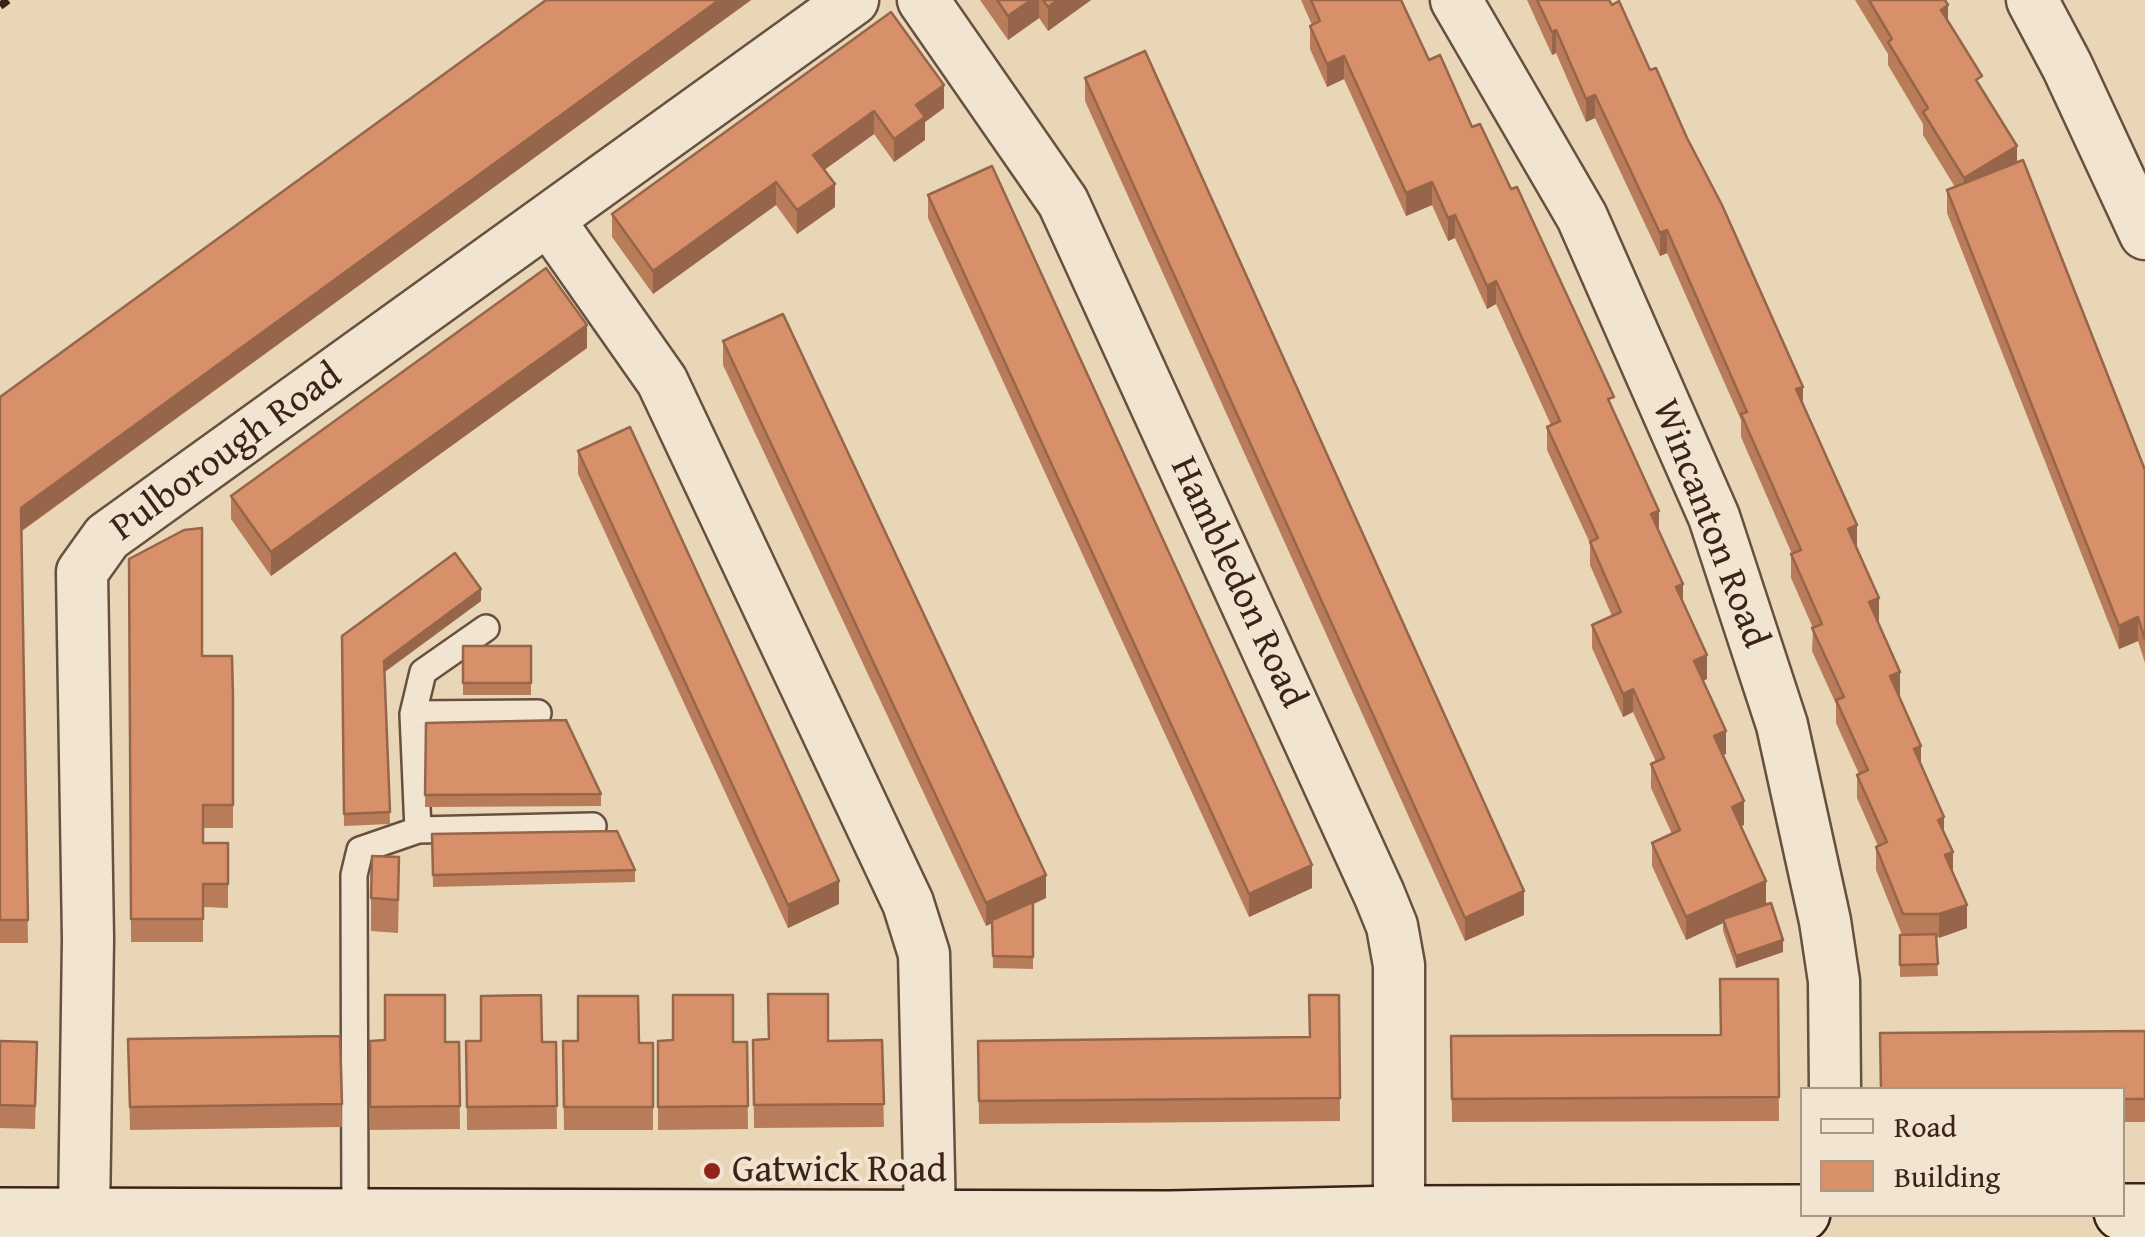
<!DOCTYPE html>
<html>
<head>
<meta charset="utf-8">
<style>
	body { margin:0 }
	#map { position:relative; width:2145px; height:1237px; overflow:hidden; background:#e9d6b6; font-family:"Gentium Book Plus",serif }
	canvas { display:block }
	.legend { position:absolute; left:1800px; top:1087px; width:325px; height:130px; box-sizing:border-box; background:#f1e4d0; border:2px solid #a99786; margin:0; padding:12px 18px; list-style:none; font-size:30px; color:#3c2318 }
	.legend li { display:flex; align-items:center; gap:20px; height:50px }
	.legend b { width:50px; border:2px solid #a99786 }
</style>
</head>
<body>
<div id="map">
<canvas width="2145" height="1237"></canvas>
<ul class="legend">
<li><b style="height:12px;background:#f1e4d0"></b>Road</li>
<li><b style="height:28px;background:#d79069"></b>Building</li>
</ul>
</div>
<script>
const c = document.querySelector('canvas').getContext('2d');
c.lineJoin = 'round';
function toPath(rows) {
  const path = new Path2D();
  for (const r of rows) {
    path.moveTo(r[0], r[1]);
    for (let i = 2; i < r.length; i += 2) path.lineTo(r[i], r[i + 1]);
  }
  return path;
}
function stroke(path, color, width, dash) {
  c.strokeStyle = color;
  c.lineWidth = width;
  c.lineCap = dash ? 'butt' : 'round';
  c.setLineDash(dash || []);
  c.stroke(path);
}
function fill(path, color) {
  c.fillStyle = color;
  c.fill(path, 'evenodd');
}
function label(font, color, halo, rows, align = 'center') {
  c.font = font + ' "Gentium Book Plus",serif';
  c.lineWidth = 8;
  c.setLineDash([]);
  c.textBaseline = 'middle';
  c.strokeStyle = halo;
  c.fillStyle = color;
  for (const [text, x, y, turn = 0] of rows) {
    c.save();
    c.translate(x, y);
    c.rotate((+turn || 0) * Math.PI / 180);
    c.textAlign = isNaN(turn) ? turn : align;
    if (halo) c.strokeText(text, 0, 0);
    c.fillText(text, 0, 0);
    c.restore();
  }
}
const lane = toPath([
	[413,714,538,713],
	[418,830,593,826],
	[355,1217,354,875,360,850,418,830,413,714,423,672,486,628]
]);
const street = toPath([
	[923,0,1063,202,1379,894,1392,926,1399,965,1399,1214],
	[1456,0,1582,217,1714,517,1782,725,1825,921,1834,981,1835,1090],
	[2032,0,2067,66,2145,234],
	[549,220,662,381,908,903,924,954,930,1217],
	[84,1215,88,939,82,572,107,537,853,0]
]);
const secondary = toPath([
	[2122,1212,2145,1212],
	[0,1216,1170,1219,1399,1214,1802,1213]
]);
const rail = toPath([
	[0,6,8,0]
]);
const wall = toPath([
	[546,0,751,0,22,531,28,943,0,943,0,397],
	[980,0,1091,0,1048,31,1039,18,1008,40],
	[1301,0,1401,0,1429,60,1472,127,1614,412,1659,530,1707,679,1703,681,1726,754,1723,755,1744,825,1741,826,1783,952,1736,968,1723,931,1723,923,1686,940,1652,866,1652,843,1672,834,1651,788,1651,764,1656,762,1633,712,1623,717,1592,648,1592,625,1612,616,1590,565,1590,543,1547,450,1547,427,1551,425,1496,304,1487,309,1455,238,1448,241,1432,205,1406,216,1344,79,1327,87,1310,49,1310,26,1312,25],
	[1527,0,1609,0,1803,404,1857,548,1900,695,1898,696,1944,834,1967,928,1936,938,1938,976,1900,977,1900,935,1902,935,1876,870,1876,847,1878,846,1857,798,1857,775,1859,774,1836,723,1836,704,1812,651,1813,628,1791,578,1791,554,1792,554,1741,437,1741,420,1667,253,1660,256,1595,118,1586,122,1556,53,1552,55],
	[1855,0,1945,0,1948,20,2017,163,2145,470,2145,663,2138,641,2119,649,1947,213,1947,190,1955,187,1923,135,1923,124,1888,65,1888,54],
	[891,12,944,108,925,122,925,140,894,162,874,134,824,170,835,207,797,234,776,205,653,294,612,237,612,214],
	[1085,78,1524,915,1465,941,1085,101],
	[928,195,1312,888,1249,917,928,218],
	[723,341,1046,898,1033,904,1033,969,993,968,992,923,986,926,723,365],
	[587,348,271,576,231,519,231,496],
	[578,451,839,904,788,928,578,474],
	[129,559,233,697,233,828,203,828,203,843,228,843,228,908,203,907,203,942,131,942],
	[481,601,385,672,390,824,344,826,342,636],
	[463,646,531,646,531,695,463,695],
	[426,723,601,794,601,806,425,807],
	[432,834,635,870,635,882,433,887],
	[399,890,398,933,371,931,371,898],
	[1778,979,1779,1121,1452,1122,1451,1036,1720,1035],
	[1339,995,1340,1121,979,1124,978,1041,1309,1037],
	[2145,1031,2145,1122,2122,1122,2122,1090],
	[340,1036,342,1127,130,1130,128,1039],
	[753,1040,882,1040,884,1127,754,1128],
	[0,1041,37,1042,35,1129,0,1128],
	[370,1041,459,1042,460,1129,370,1130],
	[466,1041,556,1042,557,1129,467,1130],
	[563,1041,653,1043,653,1130,564,1130],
	[658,1041,747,1042,748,1129,658,1130]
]);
const shadedWall = toPath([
	[719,0,751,0,21,531,21,508],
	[1031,0,1039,0,1039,18,1008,40,1008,16],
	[1058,0,1091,0,1048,31,1048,7],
	[1948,5,1948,28,1941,10],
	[1556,30,1556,53,1552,55,1552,32],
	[1344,56,1344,79,1327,87,1327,64],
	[944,85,944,108,925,122,925,140,894,162,894,139,916,105],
	[1595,95,1595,118,1586,122,1586,99],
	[874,111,874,134,813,178,813,155],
	[2017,146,2017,169,1964,201,1964,178],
	[776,182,776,205,653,294,653,271],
	[1432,182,1432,205,1406,216,1406,193],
	[835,184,835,207,797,234,797,210],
	[1455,215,1455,238,1448,241,1448,218],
	[1667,230,1667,253,1660,256,1660,233],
	[1496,281,1496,304,1487,309,1487,286],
	[587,325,587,348,271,576,271,552],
	[1803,387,1803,410,1796,389],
	[1659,511,1659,534,1651,514],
	[1857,525,1857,548,1848,529],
	[1683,584,1683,607,1676,587],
	[481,589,481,601,384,672,384,661],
	[1879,598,1879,621,1869,625,1869,602],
	[2138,617,2138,641,2119,649,2119,626],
	[1707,655,1707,679,1694,684,1694,661],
	[1900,672,1900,695,1890,699,1890,676],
	[1633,689,1633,712,1623,717,1623,694],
	[1726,731,1726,754,1714,759,1714,736],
	[1921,746,1921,769,1914,749],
	[1744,801,1744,825,1732,830,1732,807],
	[1944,817,1944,840,1938,820],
	[1953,852,1953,876,1945,855],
	[1312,865,1312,888,1249,917,1249,894],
	[1046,875,1046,898,986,926,986,903],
	[839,881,839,904,788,928,788,905],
	[1766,881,1766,904,1723,919,1723,923,1686,940,1686,917],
	[1524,891,1524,915,1465,941,1465,918],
	[1967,905,1967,928,1939,938,1939,914],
	[1783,940,1783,952,1736,968,1736,956]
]);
const building = toPath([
	[546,0,719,0,21,508,28,920,0,920,0,397,546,0],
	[997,0,1031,0,1008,16,997,0],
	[1043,0,1058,0,1048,7,1043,0],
	[1311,0,1401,0,1429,60,1440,55,1472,127,1480,124,1511,189,1517,187,1614,397,1608,399,1659,511,1651,514,1683,584,1676,587,1707,655,1694,661,1726,731,1714,736,1744,801,1732,807,1766,881,1686,917,1652,843,1680,830,1651,764,1664,758,1633,689,1623,694,1592,625,1621,612,1590,542,1598,538,1547,427,1560,421,1496,281,1487,286,1455,215,1448,218,1432,182,1406,193,1344,56,1327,64,1310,26,1320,21,1311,0],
	[1537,0,1609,0,1612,5,1619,1,1650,70,1656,68,1687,138,1722,205,1803,387,1796,389,1857,525,1848,529,1879,598,1869,602,1900,672,1890,676,1921,746,1914,749,1944,817,1938,820,1953,852,1945,855,1967,905,1939,914,1903,914,1876,847,1887,842,1857,775,1868,770,1836,700,1844,697,1812,628,1822,624,1791,554,1801,550,1741,414,1747,412,1667,230,1660,233,1595,95,1586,99,1556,30,1552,32,1537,0],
	[1869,0,1945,0,1948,5,1941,10,1982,76,1976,80,2017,146,1964,178,1923,112,1928,108,1888,42,1892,39,1869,0],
	[891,12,944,85,916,105,925,117,894,139,874,111,813,155,835,184,797,210,776,182,653,271,612,214,891,12],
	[1145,51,1524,891,1465,918,1085,78,1145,51],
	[2023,160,2145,470,2145,640,2138,617,2119,626,1947,190,2023,160],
	[992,166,1312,865,1249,894,928,195,992,166],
	[546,268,587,325,271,552,231,496,546,268],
	[783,314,1046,875,986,903,723,341,783,314],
	[630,427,839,881,788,905,578,451,630,427],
	[202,528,202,656,232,656,233,697,233,805,203,805,203,843,228,843,228,884,203,884,203,919,131,919,129,559,184,530,202,528],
	[455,553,481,589,384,661,390,812,344,814,342,636,455,553],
	[463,646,531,646,531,683,463,683,463,646],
	[566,720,601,794,425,795,426,723,566,720],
	[617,831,635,870,433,875,432,834,617,831],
	[372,856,399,857,398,900,371,898,372,856],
	[1033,902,1033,957,993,956,992,920,1033,902],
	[1771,903,1783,940,1736,956,1723,919,1771,903],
	[1936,934,1938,964,1900,965,1900,935,1936,934],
	[1720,979,1778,979,1779,1097,1452,1099,1451,1036,1721,1035,1720,979],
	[768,994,828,994,828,1041,882,1040,884,1104,754,1105,753,1040,769,1039,768,994],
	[385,995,445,995,445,1042,459,1042,460,1106,370,1107,370,1041,385,1040,385,995],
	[541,995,542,1042,556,1042,557,1106,467,1107,466,1041,481,1041,481,996,541,995],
	[673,995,733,995,733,1042,747,1042,748,1106,658,1107,658,1041,673,1040,673,995],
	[1309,995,1339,995,1340,1098,979,1101,978,1041,1310,1037,1309,995],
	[578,996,638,996,639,1043,653,1043,653,1107,564,1107,563,1041,578,1041,578,996],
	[2145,1031,2145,1099,2122,1099,2122,1090,1881,1090,1880,1033,2145,1031],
	[340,1036,342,1104,130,1107,128,1039,340,1036],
	[0,1041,37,1042,35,1106,0,1105,0,1041]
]);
const markers = [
	[712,1171,10,"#8f2418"]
];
const streetNames = [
	["Pulborough Road",227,453,-36],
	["Wincanton Road",1709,524,69],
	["Hambledon Road",1237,583,65]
];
const poiNames = [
	["Gatwick Road",732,1171]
];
stroke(lane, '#675040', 30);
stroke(street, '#675040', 55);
stroke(secondary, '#3c2318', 60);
stroke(lane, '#f1e4d0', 25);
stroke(street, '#f1e4d0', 50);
stroke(secondary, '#f1e4d0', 55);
stroke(rail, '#3c2318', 8, [18, 18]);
fill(wall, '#b97c5a');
fill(shadedWall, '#96654a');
fill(building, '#d79069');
stroke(building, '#96654a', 2.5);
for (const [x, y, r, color] of markers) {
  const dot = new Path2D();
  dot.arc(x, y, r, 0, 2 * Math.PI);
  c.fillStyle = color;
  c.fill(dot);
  stroke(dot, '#f1e4d0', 4);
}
label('38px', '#3c2318', '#f1e4d0', streetNames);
label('38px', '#3c2318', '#f1e4d0', poiNames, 'left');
</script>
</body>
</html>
